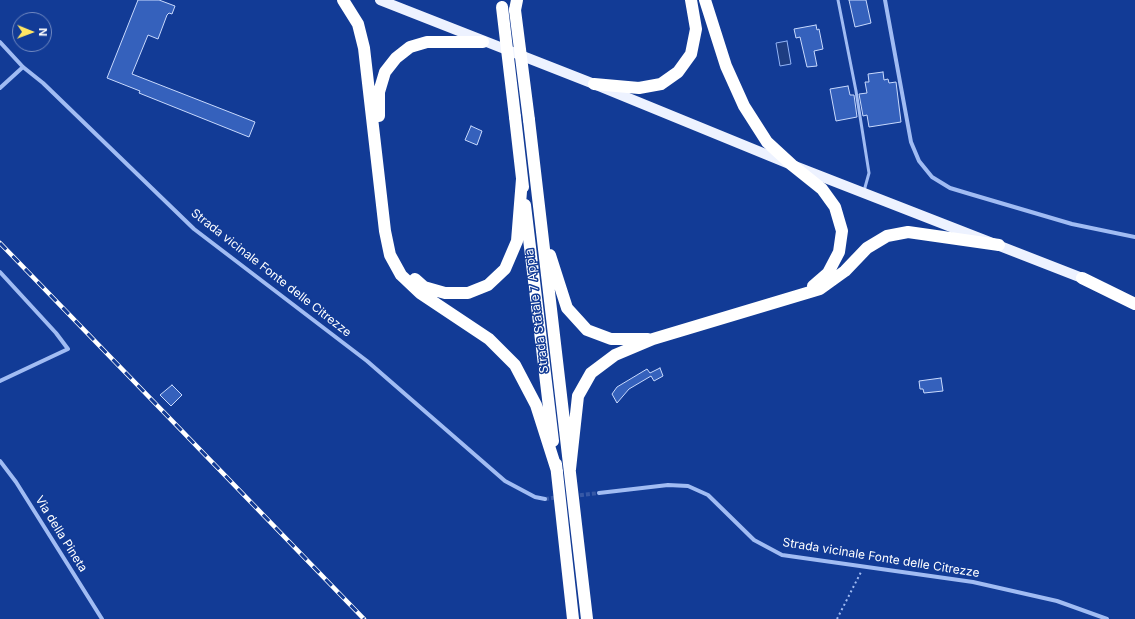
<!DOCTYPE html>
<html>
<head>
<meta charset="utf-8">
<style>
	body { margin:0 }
	#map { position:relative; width:1135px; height:619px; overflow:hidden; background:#123b96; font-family:Inter,sans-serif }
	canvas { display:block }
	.north { position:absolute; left:12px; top:12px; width:40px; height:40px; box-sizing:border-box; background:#123b96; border:1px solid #7189c0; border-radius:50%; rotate:91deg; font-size:11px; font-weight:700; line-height:16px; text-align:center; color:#fff }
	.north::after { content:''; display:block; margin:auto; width:14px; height:18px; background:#ffe663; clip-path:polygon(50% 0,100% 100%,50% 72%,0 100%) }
</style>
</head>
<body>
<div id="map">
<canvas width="1135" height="619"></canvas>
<div class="north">N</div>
</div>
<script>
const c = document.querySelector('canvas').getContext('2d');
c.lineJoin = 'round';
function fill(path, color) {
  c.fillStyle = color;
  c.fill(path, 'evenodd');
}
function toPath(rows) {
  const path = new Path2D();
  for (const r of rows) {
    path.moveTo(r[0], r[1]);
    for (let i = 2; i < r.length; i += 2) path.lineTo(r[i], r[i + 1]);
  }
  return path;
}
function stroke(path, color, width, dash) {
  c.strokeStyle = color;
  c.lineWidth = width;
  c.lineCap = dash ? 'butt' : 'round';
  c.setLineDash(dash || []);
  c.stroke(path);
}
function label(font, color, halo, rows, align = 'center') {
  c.font = font + ' Inter,sans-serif';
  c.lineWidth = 3;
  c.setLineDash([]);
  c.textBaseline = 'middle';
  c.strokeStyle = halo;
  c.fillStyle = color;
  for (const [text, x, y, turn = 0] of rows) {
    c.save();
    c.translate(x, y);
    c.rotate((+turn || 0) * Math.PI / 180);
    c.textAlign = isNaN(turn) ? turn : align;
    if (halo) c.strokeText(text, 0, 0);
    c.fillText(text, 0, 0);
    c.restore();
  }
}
const water = toPath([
	[787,41,791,64,780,66,776,43,787,41]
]);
const building = toPath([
	[138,0,159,0,175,6,172,14,169,13,167,15,158,39,148,35,132,74,255,122,249,137,139,93,140,91,107,78,138,0],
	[849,0,866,0,871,23,855,27,849,0],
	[816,25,817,30,819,29,823,49,814,51,817,66,807,67,800,37,796,38,794,29,816,25],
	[883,72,884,80,888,79,889,83,896,82,901,122,869,127,867,115,863,116,859,94,867,93,865,82,869,82,868,74,883,72],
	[848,86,850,95,854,95,857,117,836,121,830,89,848,86],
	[471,126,482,131,477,145,465,140,471,126],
	[660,368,663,376,654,381,651,376,629,389,617,403,612,394,617,387,647,369,650,373,660,368],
	[941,378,943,391,924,393,923,389,920,389,919,381,941,378],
	[172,385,182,395,171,406,160,395,172,385]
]);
const streetTunnel = toPath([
	[574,496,599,493],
	[545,499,559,497]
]);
const path = toPath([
	[837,619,861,572]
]);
const lane = toPath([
	[838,0,856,91,869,173,864,191]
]);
const street = toPath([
	[885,0,911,142,919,161,932,177,950,188,970,194,1072,224,1135,237],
	[0,42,23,67,43,83,194,229,367,361,505,481,535,497,545,499],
	[0,88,23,67],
	[0,272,56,333,68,349,0,381],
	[0,461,16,482,102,619],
	[599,493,668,485,688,486,708,495,754,540,782,555,973,582,1057,601,1107,619]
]);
const primary = toPath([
	[380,0,594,84,792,165,1082,278]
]);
const highway = toPath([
	[343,0,358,24,364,48,385,231,390,255,401,275,420,293,489,339,515,365,536,405,557,471],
	[705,0,726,66,744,106,767,142,792,165,822,189,835,207,842,231,839,252,828,273,813,286],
	[515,10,517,0],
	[594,84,639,88,661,84,678,72,691,54,696,29,691,0],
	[379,116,379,92,385,72,396,58,410,47,427,42,483,42],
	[515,117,523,187],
	[529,120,587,619],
	[525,205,553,441],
	[550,255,567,308,587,330,611,339,648,339],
	[1082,278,1135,304],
	[415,279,424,287,445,293,468,293,488,285,505,269,517,241,522,179],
	[556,464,573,619],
	[570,469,578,396,591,373,615,355,653,339,820,289,845,271,867,248,887,236,908,232,999,245]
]);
const rail = toPath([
	[0,243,364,619]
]);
const highwayBridge = toPath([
	[502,7,515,117],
	[515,10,529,120]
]);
const streetNames = [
	["Strada vicinale Fonte delle Citrezze",271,273,38],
	["Strada Statale 7 Appia",537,311,-97],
	["Via della Pineta",61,534,58],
	["Strada vicinale Fonte delle Citrezze",881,558,9]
];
fill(water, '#1e3d82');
stroke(water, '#93b4f6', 1);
fill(building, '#3561bc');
stroke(building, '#c9dafd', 1);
stroke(streetTunnel, '#3658a6', 4, [4, 2]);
stroke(path, '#a1bcf3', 2, [2, 3]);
stroke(lane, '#a1bcf3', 3);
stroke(street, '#a1bcf3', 4);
stroke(primary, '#edf2ff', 10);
stroke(highway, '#fff', 12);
stroke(rail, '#fff', 4.5);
stroke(rail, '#123b96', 3, [9]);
stroke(highwayBridge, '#fff', 12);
label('12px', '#fff', '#123b96', streetNames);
</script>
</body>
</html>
